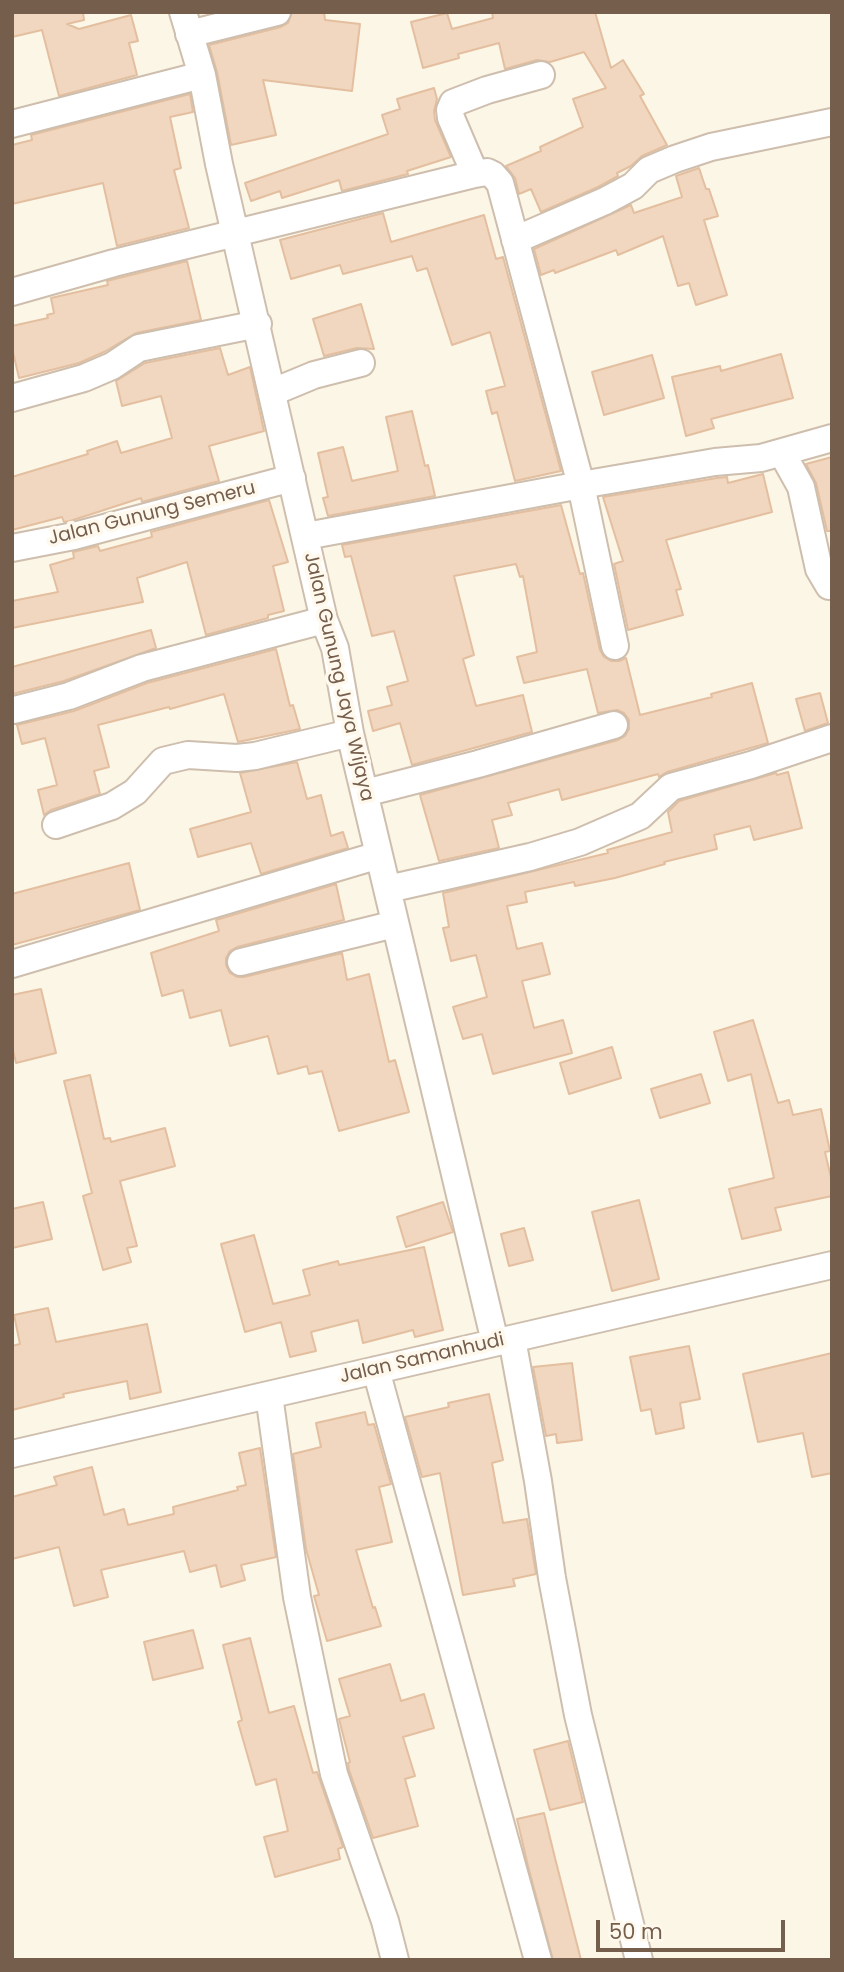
<!DOCTYPE html>
<html>
<head>
<meta charset="utf-8">
<style>
	body { margin:0 }
	#map { position:relative; width:844px; height:1972px; overflow:hidden; background:#fcf6e7; font-family:Poppins,sans-serif }
	canvas { display:block }
	.frame { position:absolute; inset:0; border:14px solid #755e4c; pointer-events:none }
	.scale { position:absolute; left:596px; top:1920px; width:189px; height:32px; box-sizing:border-box; border:4px solid #755e4c; border-top:0; padding-left:9px; font-size:21px; line-height:24px; white-space:nowrap; color:#755e4c; -webkit-text-stroke:5px #fff9ed; paint-order:stroke }
</style>
</head>
<body>
<div id="map">
<canvas width="844" height="1972"></canvas>
<div class="frame"></div>
<div class="scale">50 m</div>
</div>
<script>
const c = document.querySelector('canvas').getContext('2d');
c.lineJoin = 'round';
function fill(path, color) {
  c.fillStyle = color;
  c.fill(path, 'evenodd');
}
function toPath(rows) {
  const path = new Path2D();
  for (const r of rows) {
    path.moveTo(r[0], r[1]);
    for (let i = 2; i < r.length; i += 2) path.lineTo(r[i], r[i + 1]);
  }
  return path;
}
function stroke(path, color, width, dash) {
  c.strokeStyle = color;
  c.lineWidth = width;
  c.lineCap = dash ? 'butt' : 'round';
  c.setLineDash(dash || []);
  c.stroke(path);
}
function label(font, color, halo, rows, align = 'center') {
  c.font = font + ' Poppins,sans-serif';
  c.lineWidth = 7;
  c.setLineDash([]);
  c.textBaseline = 'middle';
  c.strokeStyle = halo;
  c.fillStyle = color;
  for (const [text, x, y, turn = 0] of rows) {
    c.save();
    c.translate(x, y);
    c.rotate((+turn || 0) * Math.PI / 180);
    c.textAlign = isNaN(turn) ? turn : align;
    if (halo) c.strokeText(text, 0, 0);
    c.fillText(text, 0, 0);
    c.restore();
  }
}
const building = toPath([
	[12,12,83,12,84,20,67,24,79,29,131,15,138,41,129,43,137,75,59,96,42,30,12,37,12,12],
	[292,12,324,12,325,20,360,24,352,91,263,80,276,135,231,145,217,72,209,45,281,27,288,23,292,12],
	[492,12,595,12,611,68,623,60,644,94,640,96,667,145,642,156,631,166,617,173,618,176,598,187,541,212,531,189,519,194,515,178,506,166,541,151,540,147,583,127,573,99,606,88,584,52,550,62,537,60,505,69,499,43,458,54,459,58,423,68,411,22,447,13,452,29,493,18,492,12],
	[434,88,437,99,434,111,435,120,451,157,407,171,408,174,342,191,339,180,282,198,280,191,251,201,245,183,388,134,382,115,400,109,397,99,434,88],
	[190,94,193,112,170,117,181,168,174,170,189,228,117,246,103,183,12,204,12,145,32,140,31,135,190,94],
	[699,168,706,189,709,189,718,216,704,220,727,295,696,305,689,283,678,286,663,236,618,255,616,250,555,273,554,270,541,275,534,249,631,205,634,213,682,197,676,176,699,168],
	[383,213,391,242,484,215,496,259,503,257,561,471,515,481,497,412,492,414,486,391,505,386,490,332,452,345,427,268,417,271,412,256,343,274,340,265,291,279,280,240,383,213],
	[187,261,201,320,136,333,104,352,79,363,19,378,12,348,12,326,48,318,47,315,54,313,51,298,108,285,107,281,187,261],
	[361,304,374,349,357,348,324,356,313,319,361,304],
	[220,348,228,375,250,367,264,431,209,446,219,481,142,502,141,498,70,521,64,522,62,517,12,530,12,477,88,454,87,451,117,441,121,453,172,438,161,396,122,406,116,381,145,363,220,348],
	[781,354,793,398,711,419,714,428,686,436,672,377,720,366,721,371,781,354],
	[652,355,664,398,604,415,592,372,652,355],
	[412,411,425,466,428,465,435,496,328,516,323,498,328,497,318,453,343,447,352,481,398,471,386,417,412,411],
	[832,457,832,531,827,531,816,483,806,464,832,457],
	[763,474,772,512,666,540,681,589,676,590,683,615,628,630,614,564,623,561,603,497,717,478,727,477,728,483,763,474],
	[269,500,288,562,273,566,284,611,268,615,268,618,206,635,187,562,137,578,143,602,12,628,12,601,58,592,50,565,74,558,73,552,98,546,100,551,152,537,151,532,269,500],
	[561,505,580,574,583,573,600,650,604,657,611,661,619,661,626,658,640,715,712,697,711,694,752,683,768,743,667,772,659,777,658,774,562,800,559,789,508,803,512,815,492,820,499,848,439,861,420,795,618,740,625,736,629,729,629,720,624,713,617,710,598,713,587,669,524,683,517,657,537,652,523,576,520,577,516,564,454,576,474,655,463,659,476,706,523,695,532,732,412,765,400,723,373,731,368,711,392,705,387,687,408,681,394,631,372,636,351,556,345,557,342,545,561,505],
	[151,630,156,648,64,681,12,694,12,667,151,630],
	[276,649,290,706,293,705,300,729,238,742,224,694,170,709,169,707,98,725,109,767,94,771,100,794,51,810,44,815,38,790,57,785,45,738,22,744,17,725,74,711,147,683,276,649],
	[820,693,828,723,805,731,796,699,820,693],
	[297,762,307,799,321,795,331,836,343,832,348,848,261,874,251,843,198,857,190,829,251,812,240,773,297,762],
	[788,772,802,828,754,840,750,826,714,835,717,849,664,862,665,864,615,878,575,886,574,882,525,892,527,902,507,906,517,949,542,943,550,974,522,981,534,1028,563,1020,572,1053,493,1074,482,1034,463,1039,453,1007,487,997,476,955,451,961,443,928,449,927,443,893,608,853,607,850,672,832,668,812,679,801,776,773,777,775,788,772],
	[129,863,140,910,12,945,12,894,129,863],
	[336,884,344,920,237,947,230,951,226,958,226,965,230,973,237,977,244,977,342,953,347,980,369,974,389,1062,395,1060,409,1112,339,1131,322,1071,309,1074,307,1066,278,1074,268,1036,230,1046,221,1010,190,1018,183,990,162,996,151,953,219,931,216,920,336,884],
	[41,989,56,1053,16,1063,12,1046,12,995,41,989],
	[753,1020,778,1103,789,1100,793,1115,821,1109,830,1151,825,1152,832,1182,832,1196,775,1208,781,1230,742,1239,729,1189,774,1178,751,1074,728,1081,714,1032,753,1020],
	[612,1047,621,1078,569,1094,560,1063,612,1047],
	[701,1074,710,1103,660,1118,651,1089,701,1074],
	[90,1075,104,1139,110,1138,111,1142,165,1128,175,1166,120,1181,137,1246,127,1248,131,1262,103,1270,83,1196,92,1193,64,1081,90,1075],
	[639,1200,659,1279,612,1291,592,1212,639,1200],
	[43,1202,52,1239,12,1248,12,1209,43,1202],
	[443,1202,453,1232,406,1247,397,1217,443,1202],
	[524,1228,533,1260,509,1266,501,1234,524,1228],
	[254,1235,273,1304,310,1295,303,1270,338,1261,339,1265,424,1247,443,1330,415,1337,413,1330,363,1343,358,1320,311,1332,316,1351,290,1357,281,1322,245,1332,221,1244,254,1235],
	[48,1308,56,1342,147,1324,161,1392,130,1399,127,1381,63,1394,64,1397,12,1410,12,1346,20,1344,14,1315,48,1308],
	[689,1346,700,1399,680,1403,684,1428,656,1434,651,1409,641,1411,630,1357,689,1346],
	[832,1353,832,1473,812,1477,803,1433,758,1442,743,1374,832,1353],
	[572,1363,582,1440,557,1443,556,1434,546,1436,533,1367,572,1363],
	[489,1394,503,1460,492,1463,503,1523,527,1519,536,1574,513,1579,515,1586,463,1595,440,1473,422,1477,405,1417,449,1407,448,1403,489,1394],
	[365,1412,368,1425,374,1424,391,1484,379,1487,392,1542,356,1550,373,1608,375,1607,381,1626,327,1641,314,1596,319,1595,306,1549,293,1454,321,1447,316,1423,365,1412],
	[260,1448,276,1557,241,1565,245,1580,221,1587,216,1565,190,1572,184,1551,101,1570,108,1597,74,1606,59,1547,12,1559,12,1497,57,1485,54,1477,92,1467,104,1515,124,1509,128,1525,174,1514,173,1507,238,1490,237,1487,246,1485,239,1453,260,1448],
	[193,1630,203,1668,153,1680,144,1642,193,1630],
	[250,1638,269,1713,294,1706,313,1773,317,1772,343,1847,338,1849,340,1859,275,1877,264,1837,288,1831,276,1779,256,1785,238,1722,242,1720,223,1645,250,1638],
	[390,1664,401,1701,424,1694,434,1728,403,1737,415,1776,405,1779,418,1826,373,1838,349,1770,348,1763,350,1762,339,1719,350,1716,339,1679,390,1664],
	[568,1741,583,1802,550,1810,534,1750,568,1741],
	[544,1813,555,1858,581,1960,553,1960,528,1866,517,1819,544,1813]
]);
const minor = toPath([
	[183,12,202,75,219,164,324,620,335,648,350,733,495,1342],
	[189,34,277,12],
	[12,124,202,75],
	[475,174,451,118,450,110,453,103,487,90,541,75],
	[515,240,605,201,633,186,649,170,675,159,711,147,832,122],
	[12,292,114,263,475,174,487,172,493,175,500,183,503,194,581,485,306,536],
	[273,392,314,375,361,363],
	[12,398,84,378,112,366,139,348,258,324],
	[782,453,801,487,819,569,829,586,832,586],
	[12,548,74,536,292,478],
	[615,646,581,485,715,462,761,458,832,438],
	[14,710,69,696,142,668,324,620],
	[365,793,478,764,614,725],
	[56,825,112,806,135,792,163,761,188,755,237,758,255,756,350,733],
	[388,889,530,857,580,842,640,816,671,787,751,765,832,738],
	[241,962,395,924],
	[12,964,379,855],
	[512,1339,538,1481,552,1578,578,1715,639,1960],
	[376,1370,538,1960],
	[269,1395,297,1597,334,1774,385,1921,395,1960],
	[12,1454,832,1265]
]);
const streetNames = [
	["Jalan Gunung Semeru",152,514,-14],
	["Jalan Gunung Jaya Wijaya",338,677,77],
	["Jalan Samanhudi",422,1359,-13]
];
fill(building, '#f1d7bf');
stroke(building, '#e3bfa0', 2);
stroke(minor, '#cebead', 30);
stroke(minor, '#fff', 26);
label('19px', '#755e4c', '#fff9ed', streetNames);
</script>
</body>
</html>
